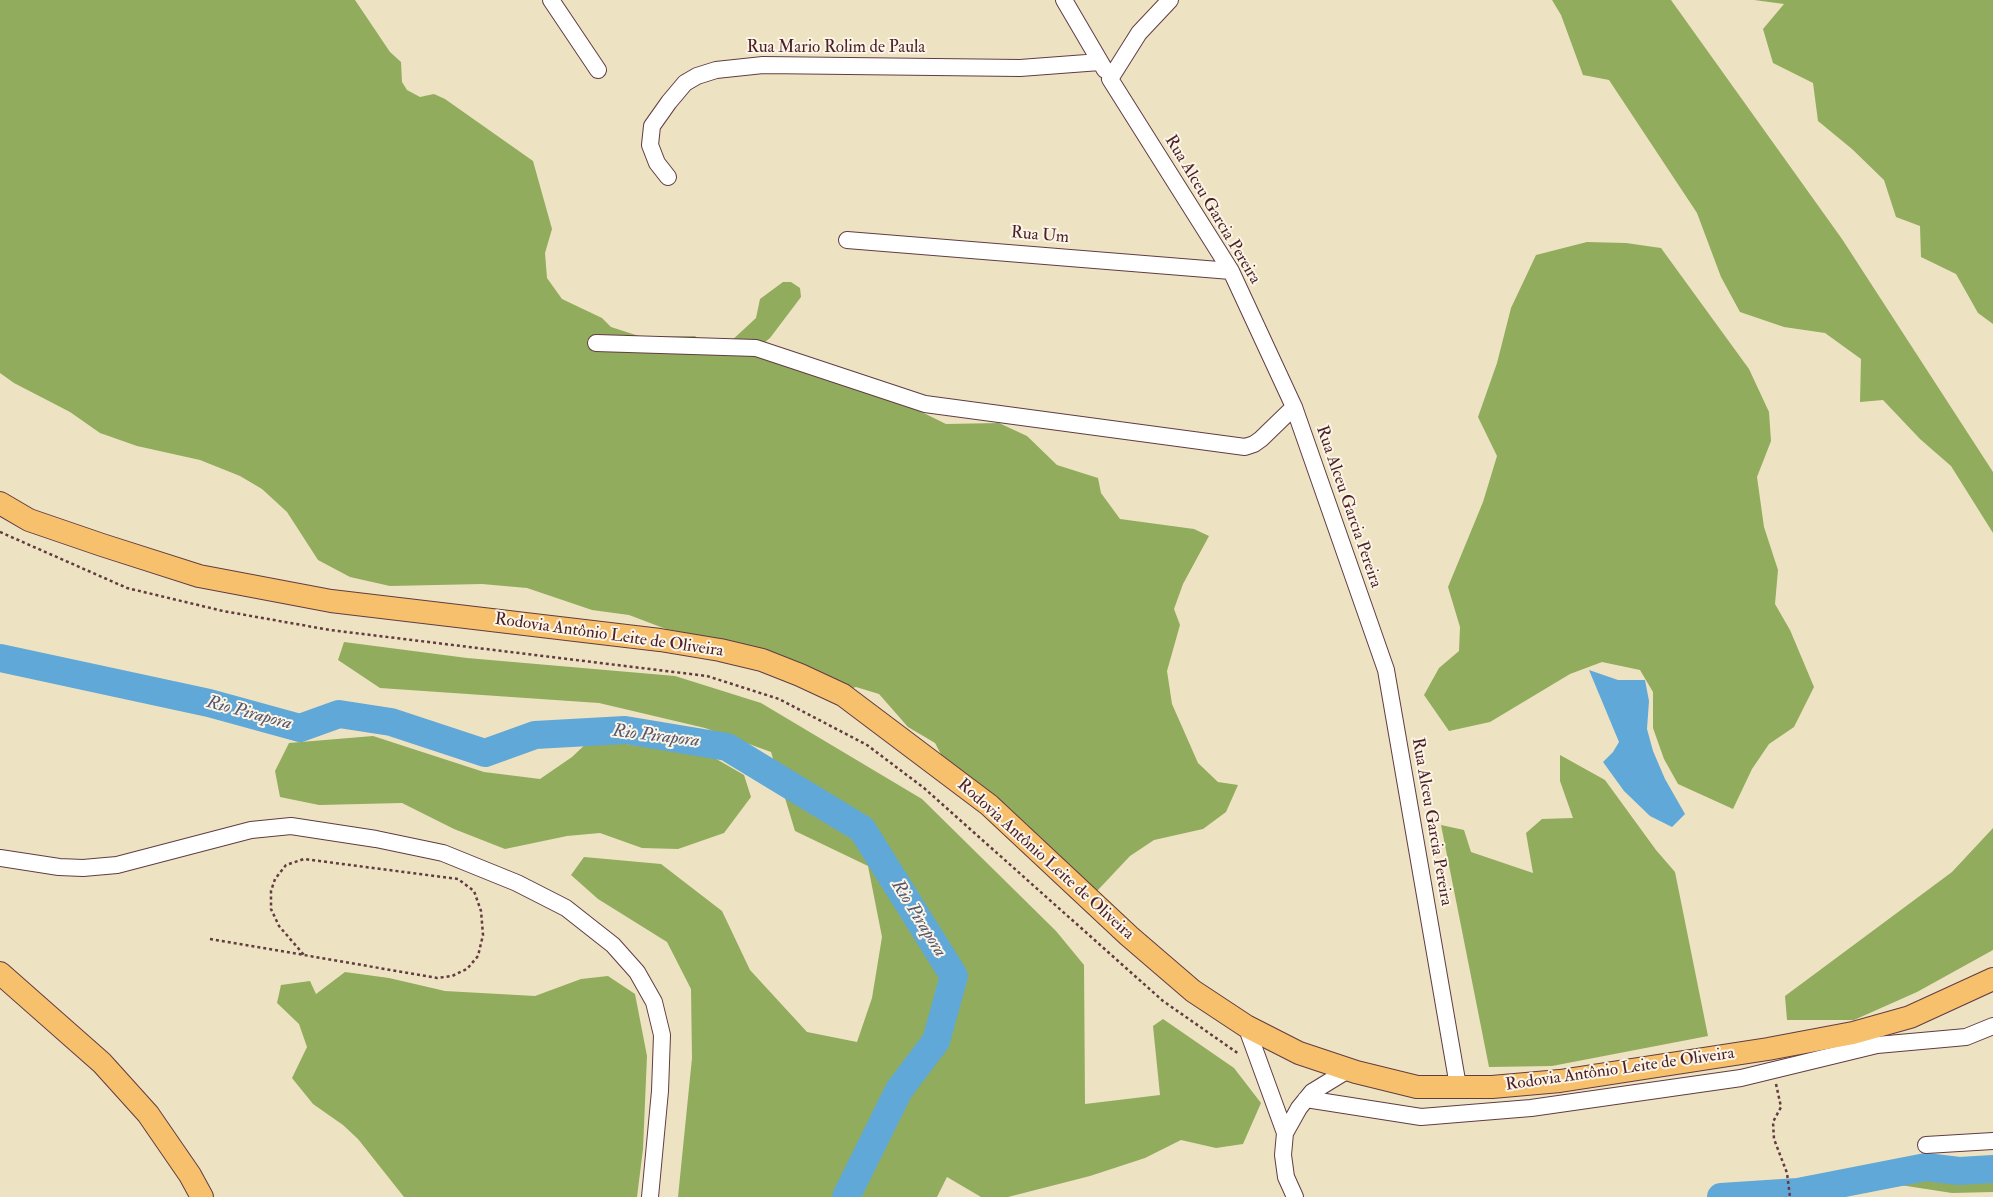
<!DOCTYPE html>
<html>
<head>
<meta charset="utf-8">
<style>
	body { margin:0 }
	canvas { display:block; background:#ede2c1 }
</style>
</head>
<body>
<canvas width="1993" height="1197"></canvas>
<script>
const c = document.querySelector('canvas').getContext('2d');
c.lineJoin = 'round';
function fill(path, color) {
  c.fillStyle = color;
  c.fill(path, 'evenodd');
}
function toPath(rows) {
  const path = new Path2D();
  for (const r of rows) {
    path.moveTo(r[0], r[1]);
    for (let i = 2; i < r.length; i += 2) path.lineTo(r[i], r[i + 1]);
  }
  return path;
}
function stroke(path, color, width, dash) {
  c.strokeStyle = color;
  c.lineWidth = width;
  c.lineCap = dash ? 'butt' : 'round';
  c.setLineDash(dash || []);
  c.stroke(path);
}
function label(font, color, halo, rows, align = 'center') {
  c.font = font + ' "IM FELL Double Pica",serif';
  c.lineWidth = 4;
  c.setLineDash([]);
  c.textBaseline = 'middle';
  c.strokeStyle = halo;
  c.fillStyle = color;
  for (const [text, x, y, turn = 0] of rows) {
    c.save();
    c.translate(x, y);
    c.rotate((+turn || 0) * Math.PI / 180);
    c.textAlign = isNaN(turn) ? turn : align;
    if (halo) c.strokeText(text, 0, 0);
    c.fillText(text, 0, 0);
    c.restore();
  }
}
const forest = toPath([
	[0,0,355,0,390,52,401,62,402,82,407,90,420,97,434,94,445,99,533,161,552,229,545,253,547,278,562,299,602,318,611,327,642,337,695,336,715,351,729,343,756,318,760,299,783,282,791,282,800,288,801,297,770,338,755,350,757,357,804,367,885,394,946,424,999,423,1027,436,1057,465,1098,478,1101,493,1120,519,1194,529,1209,536,1183,584,1174,609,1180,625,1167,671,1172,704,1198,763,1218,782,1238,785,1226,812,1203,829,1154,840,1130,856,1097,891,1070,875,951,773,935,743,908,727,879,694,856,687,825,696,732,644,666,629,629,615,592,610,527,588,482,584,390,586,350,577,318,560,287,512,262,489,240,476,200,460,137,446,100,433,70,412,14,383,0,373],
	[1552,0,1671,0,1842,239,1993,472,1993,533,1951,466,1920,439,1883,400,1860,402,1861,359,1825,333,1784,327,1740,312,1721,277,1697,213,1609,80,1583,75,1561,15],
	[1754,0,1993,0,1993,324,1978,313,1956,274,1921,257,1920,226,1896,217,1884,180,1852,149,1818,121,1813,83,1773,63,1763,29,1784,4],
	[1587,242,1626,243,1661,248,1749,369,1769,412,1771,441,1757,477,1764,527,1778,570,1775,604,1790,630,1814,687,1794,727,1769,744,1752,769,1733,809,1678,784,1664,759,1653,728,1653,692,1640,670,1602,662,1570,674,1490,722,1449,731,1424,695,1439,668,1459,651,1460,627,1448,587,1483,502,1497,456,1478,417,1497,363,1511,308,1536,255],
	[344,642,467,658,675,676,761,703,922,799,1056,931,1084,965,1085,1104,1160,1095,1153,1026,1163,1019,1234,1068,1261,1103,1243,1144,1216,1148,1181,1140,1145,1158,1090,1176,1008,1197,981,1197,947,1177,937,1197,678,1197,692,1058,691,989,667,942,598,899,571,875,584,857,661,864,722,911,750,970,807,1032,857,1042,872,998,882,937,868,866,795,831,771,752,705,728,599,703,380,688,338,660],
	[373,736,484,772,540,779,572,757,592,738,632,745,706,753,744,775,751,797,724,833,678,849,642,848,600,833,567,836,505,849,454,829,402,803,319,805,280,797,275,771,289,743],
	[1560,755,1605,780,1656,850,1675,872,1708,1036,1552,1066,1489,1067,1441,825,1464,830,1471,852,1533,873,1526,833,1542,819,1573,818,1560,781],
	[1993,828,1993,950,1917,992,1854,1020,1787,1020,1785,996,1952,872],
	[345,972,389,978,445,991,535,996,581,979,608,976,635,994,647,1056,643,1149,637,1197,404,1197,358,1139,343,1125,313,1104,292,1078,307,1047,299,1024,277,1003,281,985,310,981,316,994],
	[1993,1160,1993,1192,1952,1193,1887,1183,1951,1163]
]);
const water = toPath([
	[1589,670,1618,680,1645,680,1649,701,1647,729,1653,751,1665,779,1685,814,1672,827,1650,816,1624,791,1603,762,1613,752,1619,742]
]);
const river = toPath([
	[0,658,209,703,300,728,339,714,391,722,485,753,535,735,625,730,727,747,862,829,954,976,936,1041,899,1090,846,1197],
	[1721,1197,1798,1192,1926,1167,1959,1171,1993,1169]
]);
const path = toPath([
	[0,532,127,588,223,611,330,630,707,676,779,699,867,745,924,788,1163,1001,1239,1054],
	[210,939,304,955,437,978,452,976,467,969,478,956,483,935,481,911,474,891,458,879,304,859,286,865,275,879,271,891,271,909,279,926,304,955],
	[1776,1084,1781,1107,1773,1122,1774,1139,1787,1173,1790,1197]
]);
const street = toPath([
	[551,0,598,70],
	[1064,0,1105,70],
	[1170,0,1139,33,1110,79,1231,271,1294,407,1386,670,1458,1086],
	[668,177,657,163,650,145,652,126,669,102,685,83,697,76,716,70,763,65,1020,68,1100,62],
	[847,240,1231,271],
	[596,343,756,348,925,404,1245,447,1254,444,1261,439,1294,407],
	[0,858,59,867,83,868,117,865,251,830,291,826,376,839,443,853,517,883,566,908,613,945,637,972,654,1002,662,1035,660,1091,650,1197],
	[1246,1026,1285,1133,1283,1155,1286,1177,1295,1197],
	[1306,1099,1421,1117,1531,1108,1741,1078,1877,1045,1966,1037,1993,1026],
	[1285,1133,1299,1108,1312,1092,1348,1070],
	[1926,1145,1993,1141]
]);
const primary = toPath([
	[0,503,29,520,102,545,199,576,331,601,660,640,720,650,762,660,800,675,843,695,989,805,1129,936,1193,991,1246,1026,1299,1053,1356,1072,1417,1087,1492,1087,1560,1081,1768,1049,1853,1033,1910,1017,1993,979]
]);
const highway = toPath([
	[0,973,102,1063,148,1114,190,1175,202,1197]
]);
const streetNames = [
	["Rua Mario Rolim de Paula",836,48],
	["Rua Alceu Garcia Pereira",1212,210,59],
	["Rua Um",1040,236,5],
	["Rua Alceu Garcia Pereira",1348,507,71],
	["Rodovia Antônio Leite de Oliveira",609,636,8],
	["Rua Alceu Garcia Pereira",1431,822,80],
	["Rodovia Antônio Leite de Oliveira",1045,860,42],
	["Rodovia Antônio Leite de Oliveira",1620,1070,-8]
];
const waterNames = [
	["Rio Pirapora",249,714,15],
	["Rio Pirapora",656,737,7],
	["Rio Pirapora",918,919,58]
];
fill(forest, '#92ac5e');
fill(water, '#60a8d7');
stroke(river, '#60a8d7', 28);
stroke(street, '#623c42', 18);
stroke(primary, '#623c42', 24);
stroke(highway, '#623c42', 24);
stroke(path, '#623c42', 2.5, [3, 3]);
stroke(street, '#fff', 16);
stroke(primary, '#f7c06c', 22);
stroke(highway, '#f7c06c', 22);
label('17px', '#4a1f2b', '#fcf5e5', streetNames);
label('italic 18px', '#535670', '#fcf5e5', waterNames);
</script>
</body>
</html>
